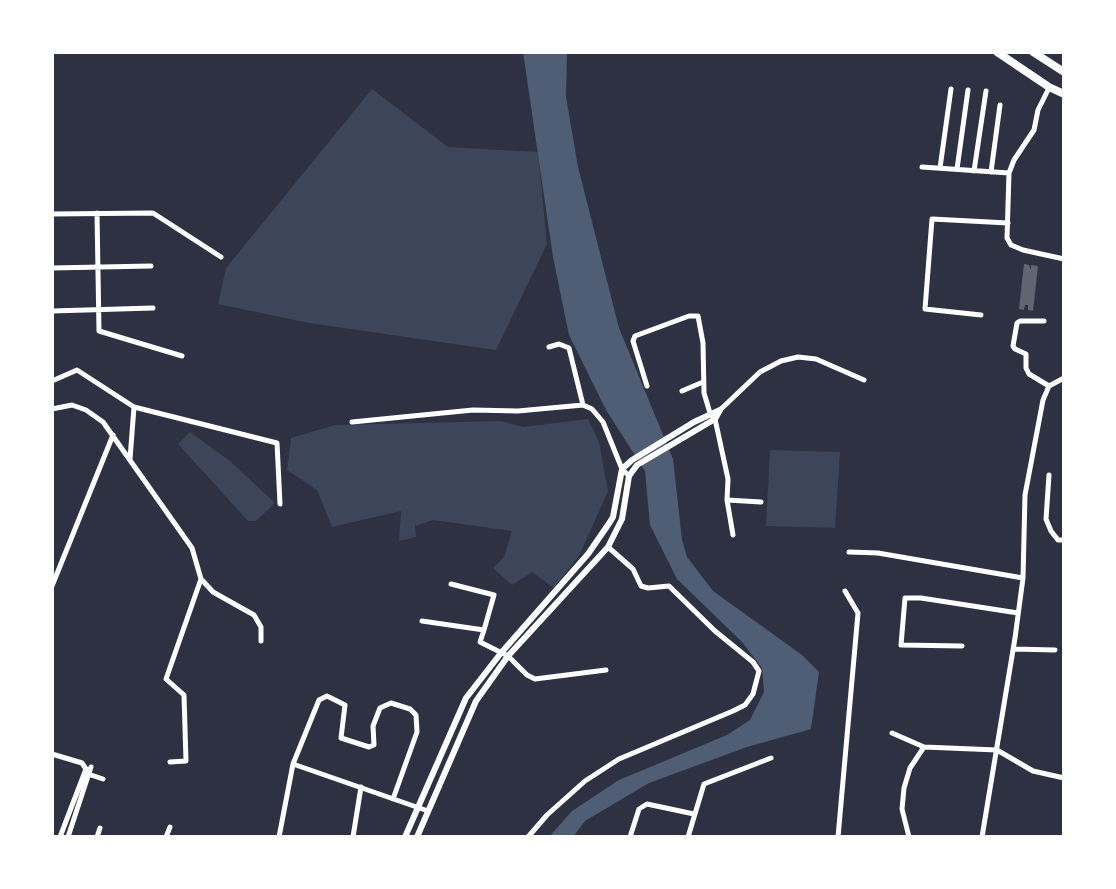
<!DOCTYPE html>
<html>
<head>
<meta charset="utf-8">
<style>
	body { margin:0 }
	#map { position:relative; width:1116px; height:889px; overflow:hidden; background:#2d3142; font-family:"Noto Serif",serif }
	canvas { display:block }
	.frame { position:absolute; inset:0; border:54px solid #fff; pointer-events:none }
</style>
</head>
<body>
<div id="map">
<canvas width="1116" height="889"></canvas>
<div class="frame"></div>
</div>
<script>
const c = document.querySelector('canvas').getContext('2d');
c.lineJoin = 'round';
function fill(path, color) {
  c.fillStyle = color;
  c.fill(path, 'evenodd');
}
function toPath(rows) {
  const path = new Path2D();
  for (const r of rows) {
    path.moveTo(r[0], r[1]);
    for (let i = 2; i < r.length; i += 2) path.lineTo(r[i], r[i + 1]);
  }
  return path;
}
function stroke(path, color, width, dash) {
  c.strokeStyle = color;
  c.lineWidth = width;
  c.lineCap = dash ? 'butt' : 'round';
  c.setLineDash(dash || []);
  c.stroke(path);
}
const green = toPath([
	[372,89,448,147,538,152,547,244,496,350,309,323,218,304,226,268],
	[588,419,599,442,608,491,580,554,554,588,532,572,512,585,493,568,504,557,512,531,433,520,415,526,416,537,399,541,401,511,332,527,317,490,287,470,291,438,335,425,501,421,523,427],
	[190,432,230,461,275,503,256,521,248,521,178,444],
	[770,450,840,452,835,528,766,526]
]);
const water = toPath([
	[523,52,567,52,566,97,578,167,619,328,673,459,682,540,687,557,713,591,802,655,819,672,811,729,747,747,649,783,585,821,573,837,549,837,572,811,619,780,727,735,750,720,764,692,762,668,742,642,677,579,650,525,645,471,606,410,569,335,553,257]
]);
const building = toPath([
	[1024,264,1029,265,1031,270,1031,265,1038,266,1033,311,1028,310,1028,305,1025,305,1024,310,1019,309]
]);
const minor = toPath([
	[1049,88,1038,110,1034,130,1014,160,1009,173,1007,238,1011,245,1023,250,1064,259],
	[922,167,1009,173],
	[940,168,951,89],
	[957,169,968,90],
	[974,171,986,91],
	[991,172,1000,105],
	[97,213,99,331,182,356],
	[52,214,153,213,221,257],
	[52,268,151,266],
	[52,311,153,308],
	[981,315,925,309,932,219,1008,223],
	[1044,321,1020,321,1017,323,1013,346,1015,349,1026,354,1026,368,1029,374,1049,386],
	[549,347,559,344,569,348,583,405],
	[52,381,77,370,134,407,277,443,280,504],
	[647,386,633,341,635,336,689,316,698,316,703,343,704,393,710,413,715,419,728,479,727,500,733,535],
	[1049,386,1064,378],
	[682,391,703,382],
	[52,409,72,405,86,410,103,422,192,548,201,579,166,679,184,695,186,761,170,762],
	[720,410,760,372,781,361,798,357,816,359,864,380],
	[352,422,473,410,518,411,583,405,592,409,603,422,622,469,629,476],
	[130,459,134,407],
	[1049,475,1046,519,1051,531,1058,540,1064,540],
	[727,500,761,502],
	[849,552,878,553,1023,578],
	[202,580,213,592,254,615,261,627,261,641],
	[451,584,494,595,484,630],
	[52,586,113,435],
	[422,621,484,630,480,642,508,656,527,675,535,679,606,670],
	[962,646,901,645,905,598,921,598,1018,613],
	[1013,649,1055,650],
	[892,733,924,747],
	[52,754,82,763,86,769,60,837],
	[293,764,319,700,327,696,345,705,341,738,369,747,374,745,373,726,380,708,391,703,410,709,416,715,417,732,393,799],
	[88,774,103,779],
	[68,837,91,767],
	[97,837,100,828],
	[166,837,170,827],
	[279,837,293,764,428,811],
	[353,837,361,787],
	[528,837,547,815,585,781,619,759,733,711,745,705,753,694,759,671,753,662,715,631,669,586,648,588,641,586,633,569,608,547],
	[630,837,639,809,647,804,694,814],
	[688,837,704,784,771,758],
	[838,837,858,613,845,591],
	[909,837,902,809,904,788,910,768,924,747,997,750,1033,771,1064,778],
	[982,837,1015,638,1023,578,1025,495,1043,400,1049,386]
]);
const tertiary = toPath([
	[405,837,466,698,501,653,588,554,610,522,613,517,622,469,632,460,694,422,720,410],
	[417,837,476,701,508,656,608,547,622,519,629,476,637,465,715,419,720,410]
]);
const primary = toPath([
	[997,52,1049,87,1064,94],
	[1033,52,1064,72]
]);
fill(green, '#3c4559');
fill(water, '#4f5d75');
fill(building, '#626471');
stroke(minor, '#fff', 5);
stroke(tertiary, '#fff', 6);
stroke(primary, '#fff', 8);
</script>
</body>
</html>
